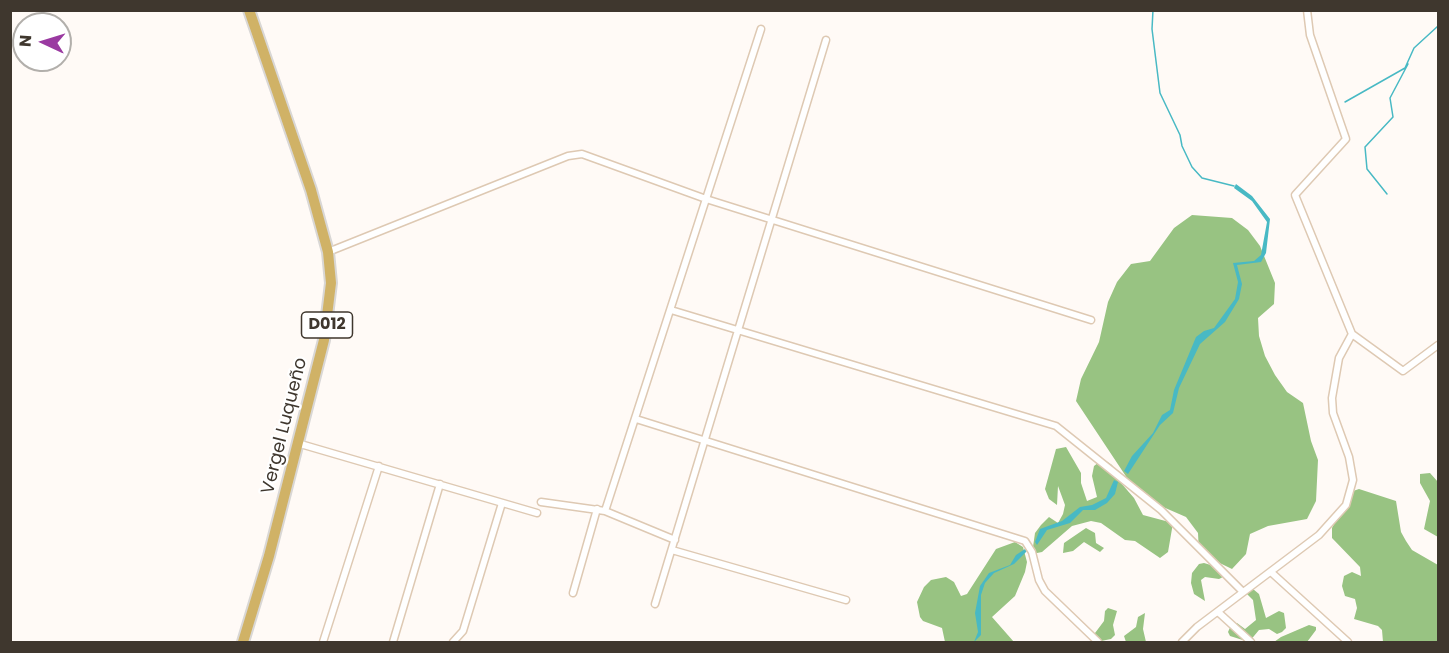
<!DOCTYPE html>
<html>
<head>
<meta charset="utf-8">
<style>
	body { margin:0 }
	#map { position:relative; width:1449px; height:653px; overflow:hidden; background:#fffaf6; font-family:Poppins,sans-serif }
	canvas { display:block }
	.frame { position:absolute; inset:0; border:12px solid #3f372e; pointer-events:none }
	.north { position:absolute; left:12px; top:12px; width:60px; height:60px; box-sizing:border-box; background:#fff; border:2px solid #b2afab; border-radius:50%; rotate:274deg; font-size:16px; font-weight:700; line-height:24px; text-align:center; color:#3f372e }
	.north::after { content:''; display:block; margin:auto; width:21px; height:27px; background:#9a3aa1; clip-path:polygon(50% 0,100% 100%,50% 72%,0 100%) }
</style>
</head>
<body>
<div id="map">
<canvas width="1449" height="653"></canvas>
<div class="frame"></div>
<div class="north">N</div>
</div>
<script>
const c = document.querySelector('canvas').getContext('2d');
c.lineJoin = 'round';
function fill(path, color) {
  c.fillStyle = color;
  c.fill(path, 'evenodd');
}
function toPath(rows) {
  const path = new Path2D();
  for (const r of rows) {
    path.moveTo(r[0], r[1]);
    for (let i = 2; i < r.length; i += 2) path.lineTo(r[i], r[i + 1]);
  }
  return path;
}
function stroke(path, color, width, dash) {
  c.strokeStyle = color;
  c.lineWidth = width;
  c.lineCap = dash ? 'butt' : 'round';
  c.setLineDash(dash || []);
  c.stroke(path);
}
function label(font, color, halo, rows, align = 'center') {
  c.font = font + ' Poppins,sans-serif';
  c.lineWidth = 4.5;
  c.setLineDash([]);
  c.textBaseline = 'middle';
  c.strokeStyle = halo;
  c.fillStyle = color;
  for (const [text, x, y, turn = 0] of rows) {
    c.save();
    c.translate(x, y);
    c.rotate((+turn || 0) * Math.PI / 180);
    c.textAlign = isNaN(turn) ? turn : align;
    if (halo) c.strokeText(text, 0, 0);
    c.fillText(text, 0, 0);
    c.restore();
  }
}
const forest = toPath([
	[1192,215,1232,218,1248,230,1260,246,1275,283,1274,304,1258,318,1259,336,1265,356,1275,375,1287,392,1303,403,1311,441,1318,460,1316,501,1307,519,1268,526,1250,534,1246,554,1232,569,1199,553,1198,533,1186,517,1147,500,1133,487,1076,401,1081,379,1099,342,1108,302,1117,282,1131,264,1150,261,1174,228],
	[1066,447,1081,473,1081,483,1087,501,1097,497,1092,476,1094,466,1103,459,1112,465,1121,483,1134,498,1143,515,1173,523,1168,552,1160,558,1135,541,1125,540,1101,523,1091,521,1072,526,1042,552,1032,554,1035,533,1041,525,1049,517,1058,523,1063,514,1065,505,1058,486,1057,505,1049,499,1045,489,1056,449],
	[1430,473,1438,482,1438,537,1424,529,1430,501,1420,483,1420,474],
	[1359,489,1396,501,1401,532,1406,541,1412,550,1438,565,1438,642,1383,642,1382,630,1378,626,1354,619,1357,608,1355,599,1345,596,1342,586,1344,576,1352,572,1361,576,1360,567,1332,538,1332,528,1350,492],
	[1086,528,1095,533,1096,543,1104,548,1100,552,1084,542,1073,551,1063,553,1064,543],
	[1015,542,1023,547,1027,562,1025,572,1015,596,992,617,1014,642,945,642,942,628,923,621,920,617,917,602,924,587,931,580,946,577,954,582,961,596,967,594,996,549],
	[1204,563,1214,566,1225,576,1219,579,1205,577,1201,580,1205,601,1194,594,1191,583,1192,573,1199,564],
	[1247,584,1259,594,1266,618,1279,611,1284,613,1286,628,1282,632,1277,634,1269,629,1259,630,1249,642,1230,636,1228,632,1232,623,1237,623,1245,629,1256,620,1253,600,1246,593],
	[1108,608,1117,611,1113,625,1115,635,1111,639,1101,641,1094,638,1095,633,1104,621,1105,611],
	[1145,613,1143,629,1146,642,1126,642,1124,636,1136,627,1138,617],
	[1309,625,1316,627,1316,630,1307,642,1274,642,1281,637]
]);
const water = toPath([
	[1236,184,1252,196,1270,219,1266,253,1261,262,1237,265,1242,284,1239,299,1225,322,1200,344,1179,388,1173,413,1160,425,1128,474,1124,471,1132,456,1153,433,1162,415,1170,410,1174,390,1196,337,1204,331,1214,328,1235,299,1238,282,1233,263,1254,261,1261,255,1267,222,1252,201,1234,188],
	[1114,480,1118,482,1115,494,1107,503,1095,510,1083,510,1070,523,1047,530,1037,545,1035,542,1040,529,1062,521,1080,507,1092,505,1106,498],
	[1025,549,1027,551,1014,564,994,573,985,583,981,595,981,635,974,642,978,632,975,613,980,586,989,573,1010,565,1016,555]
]);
const stream = toPath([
	[1153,10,1152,29,1160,93,1180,135,1182,146,1192,167,1202,178,1234,186],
	[1345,102,1405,68,1414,48,1438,26],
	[1387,194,1367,169,1365,147,1393,117,1390,98,1408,64]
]);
const minor = toPath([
	[1307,10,1310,35,1346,139,1295,195,1352,334,1403,371,1438,345],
	[328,252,568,156,582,154,706,199,1091,320],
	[671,310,1056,426,1161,510,1243,592],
	[636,419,1025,541,1032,552,1039,580,1045,591,1098,642],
	[297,443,537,513],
	[541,502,605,511,675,540],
	[605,511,761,29],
	[672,550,846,600],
	[1272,573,1348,642],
	[573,593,597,509],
	[655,604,826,40],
	[1218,612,1251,642],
	[323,642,379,466],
	[393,642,440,484],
	[453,642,463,631,502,503],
	[1182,642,1197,627,1319,535,1346,505,1353,480,1349,457,1333,413,1332,398,1339,358,1352,334]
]);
const primary = toPath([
	[243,642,269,556,324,340,331,283,328,252,311,190,249,10]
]);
const shields = [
	[327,325,51]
];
const shieldNames = [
	["D012",327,325]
];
const streetNames = [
	["Vergel Luqueño",285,426,-76]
];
fill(forest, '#98c382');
fill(water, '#48b9c4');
stroke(stream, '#48b9c4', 1.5);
stroke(minor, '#dec9b3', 9);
stroke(primary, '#d9d7d5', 14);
stroke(minor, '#fff', 6);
stroke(primary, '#d0b266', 10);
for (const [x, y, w] of shields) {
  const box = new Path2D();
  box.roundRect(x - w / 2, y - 13, w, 26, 4.5);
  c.fillStyle = '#fff';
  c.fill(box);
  stroke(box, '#3f372e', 1.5);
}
label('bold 16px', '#3f372e', null, shieldNames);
label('18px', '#3f372e', '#fff', streetNames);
</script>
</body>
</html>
